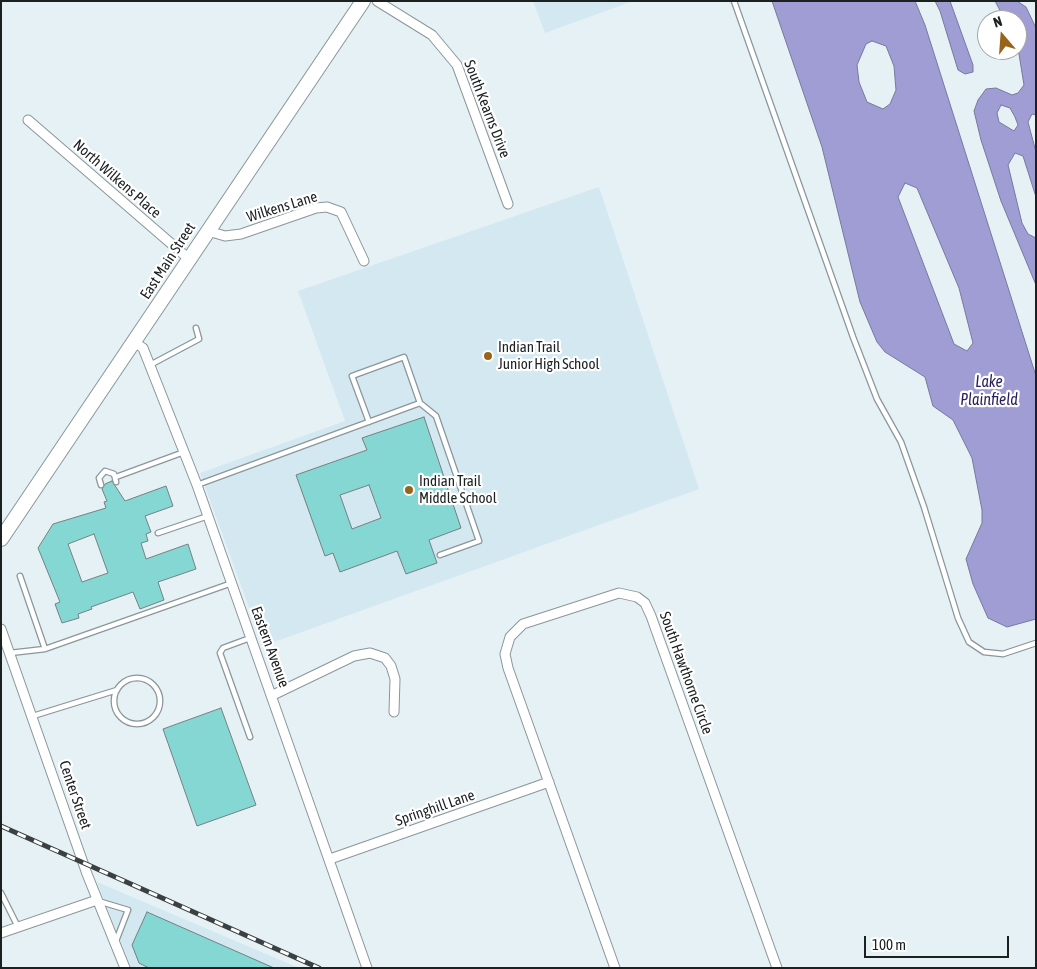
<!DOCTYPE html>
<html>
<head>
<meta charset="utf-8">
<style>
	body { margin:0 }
	#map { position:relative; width:1037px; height:969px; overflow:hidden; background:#e5f1f5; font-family:"Asap Condensed",sans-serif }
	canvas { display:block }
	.frame { position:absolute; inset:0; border:2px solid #1b2021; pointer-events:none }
	.north { position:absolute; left:977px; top:10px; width:50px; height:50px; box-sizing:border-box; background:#fff; border:1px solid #a4a6a6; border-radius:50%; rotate:342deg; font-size:14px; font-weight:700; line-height:20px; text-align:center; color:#1b2021 }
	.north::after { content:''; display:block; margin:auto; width:18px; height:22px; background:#98641a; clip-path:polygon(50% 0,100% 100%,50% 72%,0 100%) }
	.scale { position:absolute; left:864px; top:936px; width:145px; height:22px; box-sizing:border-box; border:2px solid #1b2021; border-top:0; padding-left:6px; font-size:15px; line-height:18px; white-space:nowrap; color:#1b2021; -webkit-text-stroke:4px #fff; paint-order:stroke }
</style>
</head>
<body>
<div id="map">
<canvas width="1037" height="969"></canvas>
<div class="frame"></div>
<div class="north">N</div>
<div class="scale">100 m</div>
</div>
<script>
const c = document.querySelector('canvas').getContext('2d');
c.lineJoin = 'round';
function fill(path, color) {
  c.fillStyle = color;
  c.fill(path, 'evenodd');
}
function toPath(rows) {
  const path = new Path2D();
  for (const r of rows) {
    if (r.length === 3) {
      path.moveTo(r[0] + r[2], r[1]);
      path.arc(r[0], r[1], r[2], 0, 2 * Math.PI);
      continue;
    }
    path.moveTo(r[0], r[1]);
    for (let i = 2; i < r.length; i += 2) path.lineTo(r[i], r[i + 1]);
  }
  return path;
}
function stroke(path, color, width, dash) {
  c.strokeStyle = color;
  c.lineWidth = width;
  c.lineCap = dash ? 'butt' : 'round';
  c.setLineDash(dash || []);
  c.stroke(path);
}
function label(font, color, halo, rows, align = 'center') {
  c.font = font + ' "Asap Condensed",sans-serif';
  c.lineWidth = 4.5;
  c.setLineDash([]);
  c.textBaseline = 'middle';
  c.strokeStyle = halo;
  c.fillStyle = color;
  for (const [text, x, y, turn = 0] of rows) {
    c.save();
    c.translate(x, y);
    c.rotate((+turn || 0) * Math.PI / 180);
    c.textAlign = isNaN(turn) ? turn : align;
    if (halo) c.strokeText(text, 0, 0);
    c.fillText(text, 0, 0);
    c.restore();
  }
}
const built = toPath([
	[533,1,633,1,545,33],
	[599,187,699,489,263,646,200,473,345,421,298,291],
	[97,882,299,968,130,968]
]);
const water = toPath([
	[772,1,915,1,925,25,1036,376,1036,619,1007,627,988,618,973,584,966,559,982,523,982,510,972,458,953,420,933,406,925,377,885,352,877,342,860,302,822,147,772,1],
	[872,41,886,46,894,66,896,90,890,104,883,109,867,102,859,82,857,65,866,44,872,41],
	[905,183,917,188,959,288,973,343,967,351,954,344,898,197,905,183],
	[935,1,950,1,973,65,973,72,965,74,958,70,940,11,935,1],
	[995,1,1017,1,1026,7,1036,28,1036,115,1032,114,1028,122,1036,152,1036,197,1023,156,1015,153,1008,165,1022,223,1028,234,1036,238,1036,285,1001,201,981,140,974,111,978,100,986,89,996,88,1012,95,1018,93,1024,85,1017,42,1017,20,1005,20,995,1],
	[1001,105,1010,108,1015,117,1018,125,1014,131,999,122,997,113,1001,105]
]);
const building = toPath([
	[424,417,461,528,429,540,437,563,406,574,397,551,340,572,333,553,325,556,296,475,367,450,362,438,424,417],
	[369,485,381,518,352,529,340,495,369,485],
	[112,481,125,501,166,486,173,506,145,516,151,532,146,534,148,541,141,543,146,559,188,544,196,569,158,582,164,600,140,609,133,592,91,607,92,609,78,614,79,618,62,623,55,604,60,602,38,548,53,524,106,508,104,502,107,501,102,489,105,484,112,481],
	[94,534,108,573,82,582,68,544,94,534],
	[221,708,256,805,197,826,163,729,221,708],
	[147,912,274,968,149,968,139,963,132,945,147,912]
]);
const lane = toPath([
	[734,1,853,337,877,399,901,442,924,507,958,618,969,642,984,652,1003,654,1036,643],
	[150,365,199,339,196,328],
	[369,422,352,376,404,357,420,403],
	[116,477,184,452],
	[101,485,99,478,105,471,114,474,116,482],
	[197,485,420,403,436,416,479,541,440,555],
	[158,533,208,516],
	[20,576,45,649],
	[10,653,45,649,232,583],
	[137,701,23],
	[33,716,117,690],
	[250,737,220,653,223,648,250,638],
	[1,893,18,927],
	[98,901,128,910,116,941]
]);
const street = toPath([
	[377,1,432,35,457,65,508,204],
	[28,120,189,259],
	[208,231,225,236,241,234,316,208,327,207,341,212,364,261],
	[134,342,143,348,197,485,367,968],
	[1,629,87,874,125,968],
	[273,695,354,656,370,653,385,658,391,666,395,679,394,712],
	[330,859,549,782],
	[1,933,97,900],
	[615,968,508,668,505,654,510,637,523,624,619,593,637,597,645,603,651,616,777,968]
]);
const primary = toPath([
	[1,539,363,1]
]);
const rail = toPath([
	[1,826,319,968]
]);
const markers = [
	[488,356,5,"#98641a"],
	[409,490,5,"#98641a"]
];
const streetNames = [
	["South Kearns Drive",487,109,69],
	["North Wilkens Place",117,179,41],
	["Wilkens Lane",282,207,-17],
	["East Main Street",168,261,-57],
	["Eastern Avenue",270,647,70],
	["South Hawthorne Circle",686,673,70],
	["Center Street",75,795,71],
	["Springhill Lane",435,808,-19]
];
const poiNames = [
	["Indian Trail",498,347],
	["Junior High School",498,364],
	["Indian Trail",419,481],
	["Middle School",419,498]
];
const waterNames = [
	["Lake",989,382],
	["Plainfield",989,400]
];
fill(built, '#d4e8f1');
fill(water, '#9f9dd4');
stroke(water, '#77789e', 1);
fill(building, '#85d7d4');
stroke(building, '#758080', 1);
stroke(lane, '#8b969a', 7);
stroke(street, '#8b969a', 11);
stroke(primary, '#8b969a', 16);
stroke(lane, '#fff', 4.5);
stroke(street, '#fff', 9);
stroke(primary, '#fff', 14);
stroke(rail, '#3b4142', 5);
stroke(rail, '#fff', 3, [9]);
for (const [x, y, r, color] of markers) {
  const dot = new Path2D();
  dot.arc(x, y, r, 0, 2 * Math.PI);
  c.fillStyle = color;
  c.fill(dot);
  stroke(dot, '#fff', 2);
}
label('15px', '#1b2021', '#fff', streetNames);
label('15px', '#1b2021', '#fff', poiNames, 'left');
label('italic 16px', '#291d5d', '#fff', waterNames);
</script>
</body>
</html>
